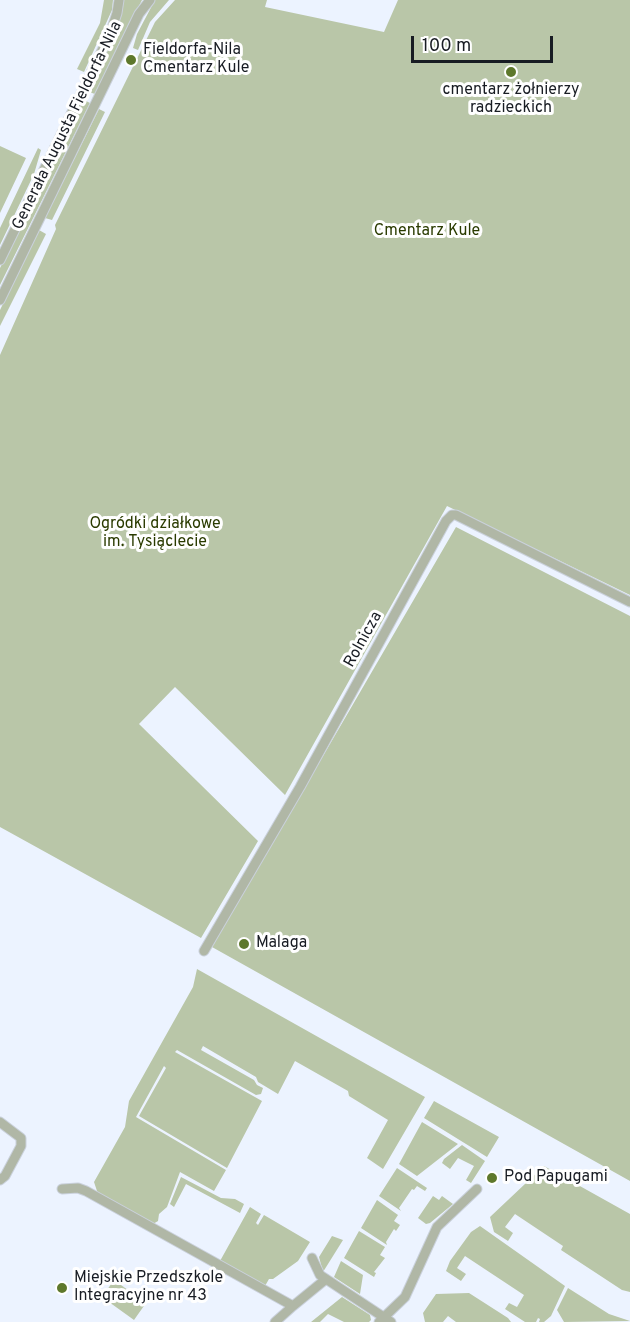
<!DOCTYPE html>
<html>
<head>
<meta charset="utf-8">
<style>
	body { margin:0 }
	#map { position:relative; width:630px; height:1322px; overflow:hidden; background:#ecf3ff; font-family:Overpass,sans-serif }
	canvas { display:block }
	.scale { position:absolute; left:411px; top:36px; width:142px; height:27px; box-sizing:border-box; border:3px solid #181c23; border-top:0; padding-left:8px; font-size:18px; line-height:21px; white-space:nowrap; color:#181c23; -webkit-text-stroke:4px #fff; paint-order:stroke }
</style>
</head>
<body>
<div id="map">
<canvas width="630" height="1322"></canvas>
<div class="scale">100 m</div>
</div>
<script>
const c = document.querySelector('canvas').getContext('2d');
c.lineJoin = 'round';
function fill(path, color) {
  c.fillStyle = color;
  c.fill(path, 'evenodd');
}
function toPath(rows) {
  const path = new Path2D();
  for (const r of rows) {
    path.moveTo(r[0], r[1]);
    for (let i = 2; i < r.length; i += 2) path.lineTo(r[i], r[i + 1]);
  }
  return path;
}
function stroke(path, color, width, dash) {
  c.strokeStyle = color;
  c.lineWidth = width;
  c.lineCap = dash ? 'butt' : 'round';
  c.setLineDash(dash || []);
  c.stroke(path);
}
function label(font, color, halo, rows, align = 'center') {
  c.font = font + ' Overpass,sans-serif';
  c.lineWidth = 6;
  c.setLineDash([]);
  c.textBaseline = 'middle';
  c.strokeStyle = halo;
  c.fillStyle = color;
  for (const [text, x, y, turn = 0] of rows) {
    c.save();
    c.translate(x, y);
    c.rotate((+turn || 0) * Math.PI / 180);
    c.textAlign = isNaN(turn) ? turn : align;
    if (halo) c.strokeText(text, 0, 0);
    c.fillText(text, 0, 0);
    c.restore();
  }
}
const green = toPath([
	[104,0,113,0,112,10,84,72,77,69,100,23],
	[123,0,142,0,95,94,86,91,117,27],
	[155,0,169,0,150,22,138,50,133,48,137,34],
	[175,0,267,0,265,7,384,32,398,0,630,0,630,595,447,506,285,795,175,687,139,724,258,841,201,938,0,827,0,355,56,229,55,225,155,22],
	[82,99,90,103,0,285,0,268],
	[99,109,105,112,52,220,45,218],
	[0,146,26,158,0,213],
	[38,148,41,150,34,174,0,245,0,228],
	[39,230,46,234,0,326,0,310],
	[456,527,630,616,630,1181,212,947],
	[197,969,425,1097,383,1169,367,1158,388,1120,349,1096,348,1091,295,1061,278,1094,258,1082,256,1077,203,1046,201,1050,254,1080,257,1085,263,1088,261,1094,256,1095,177,1050,175,1052,262,1101,227,1168,139,1116,166,1068,164,1066,136,1117,226,1170,214,1191,180,1172,167,1207,159,1214,158,1221,153,1224,98,1194,94,1182,125,1127,129,1101,193,987],
	[434,1101,499,1137,487,1157,424,1118],
	[422,1122,458,1144,417,1176,399,1164],
	[462,1145,485,1161,471,1183,466,1180,474,1166,458,1158,450,1169,442,1163,444,1159],
	[544,1166,630,1214,630,1292,622,1290,561,1250,563,1246,515,1214,505,1227,513,1233,508,1241,494,1232,490,1217],
	[397,1168,427,1188,425,1191,417,1186,414,1190,412,1189,399,1208,401,1211,379,1196],
	[181,1177,221,1198,235,1199,244,1204,240,1213,186,1184,174,1207,170,1204],
	[433,1196,439,1200,442,1196,453,1204,430,1223,426,1224,418,1218],
	[377,1200,398,1215,394,1221,400,1225,396,1231,394,1229,386,1242,387,1245,361,1228],
	[250,1207,261,1214,256,1223,258,1225,264,1215,310,1242,298,1261,273,1279,269,1279,265,1286,220,1261],
	[480,1226,565,1286,551,1316,544,1322,539,1322,540,1319,538,1318,536,1322,525,1322,505,1309,509,1303,517,1307,524,1295,465,1256,457,1268,466,1274,461,1281,446,1271,450,1261,471,1232],
	[359,1231,385,1247,380,1255,385,1258,374,1272,376,1273,374,1277,344,1258],
	[332,1236,343,1240,323,1272,319,1257],
	[341,1261,363,1275,360,1294,334,1277],
	[114,1280,146,1303,134,1320,102,1297],
	[568,1288,609,1314,630,1321,564,1322,557,1310],
	[469,1293,508,1318,511,1322,456,1322,448,1316,443,1322,425,1322,423,1313,436,1294],
	[342,1297,370,1315,371,1320,369,1322,344,1322,328,1314,320,1322,311,1322]
]);
const minor = toPath([
	[0,260,110,34,117,13,119,0],
	[0,300,139,14,150,0],
	[204,951,300,787,446,521,452,515,456,515,630,602],
	[0,1122,21,1138,21,1146,5,1176,0,1180],
	[62,1189,78,1188,86,1191,293,1306,326,1279],
	[312,1258,320,1275,391,1322],
	[275,1322,293,1306],
	[379,1322,405,1297,437,1227,477,1189]
]);
const markers = [
	[131,60,6,"#5e782c"],
	[511,72,6,"#5e782c"],
	[244,944,6,"#5e782c"],
	[492,1178,6,"#5e782c"],
	[62,1288,6,"#5e782c"]
];
const poiNames = [
	["Fieldorfa-Nila",143,51],
	["Cmentarz Kule",143,69],
	["cmentarz żołnierzy",511,91,"center"],
	["radzieckich",511,109,"center"],
	["Malaga",256,944],
	["Pod Papugami",504,1178],
	["Miejskie Przedszkole",74,1279],
	["Integracyjne nr 43",74,1297]
];
const streetNames = [
	["Generała Augusta Fieldorfa-Nila",68,126,-64],
	["Rolnicza",364,640,-61]
];
const parkNames = [
	["Cmentarz Kule",427,232],
	["Ogródki działkowe",155,525],
	["im. Tysiąclecie",155,543]
];
fill(green, '#b9c6a8');
stroke(minor, '#cad1dc', 11);
stroke(minor, '#b0b7a6', 9);
for (const [x, y, r, color] of markers) {
  const dot = new Path2D();
  dot.arc(x, y, r, 0, 2 * Math.PI);
  c.fillStyle = color;
  c.fill(dot);
  stroke(dot, '#fff', 2);
}
label('16px', '#181c23', '#fff', poiNames, 'left');
label('16px', '#181c23', '#fff', streetNames);
label('16px', '#2a3b00', '#fff', parkNames);
</script>
</body>
</html>
